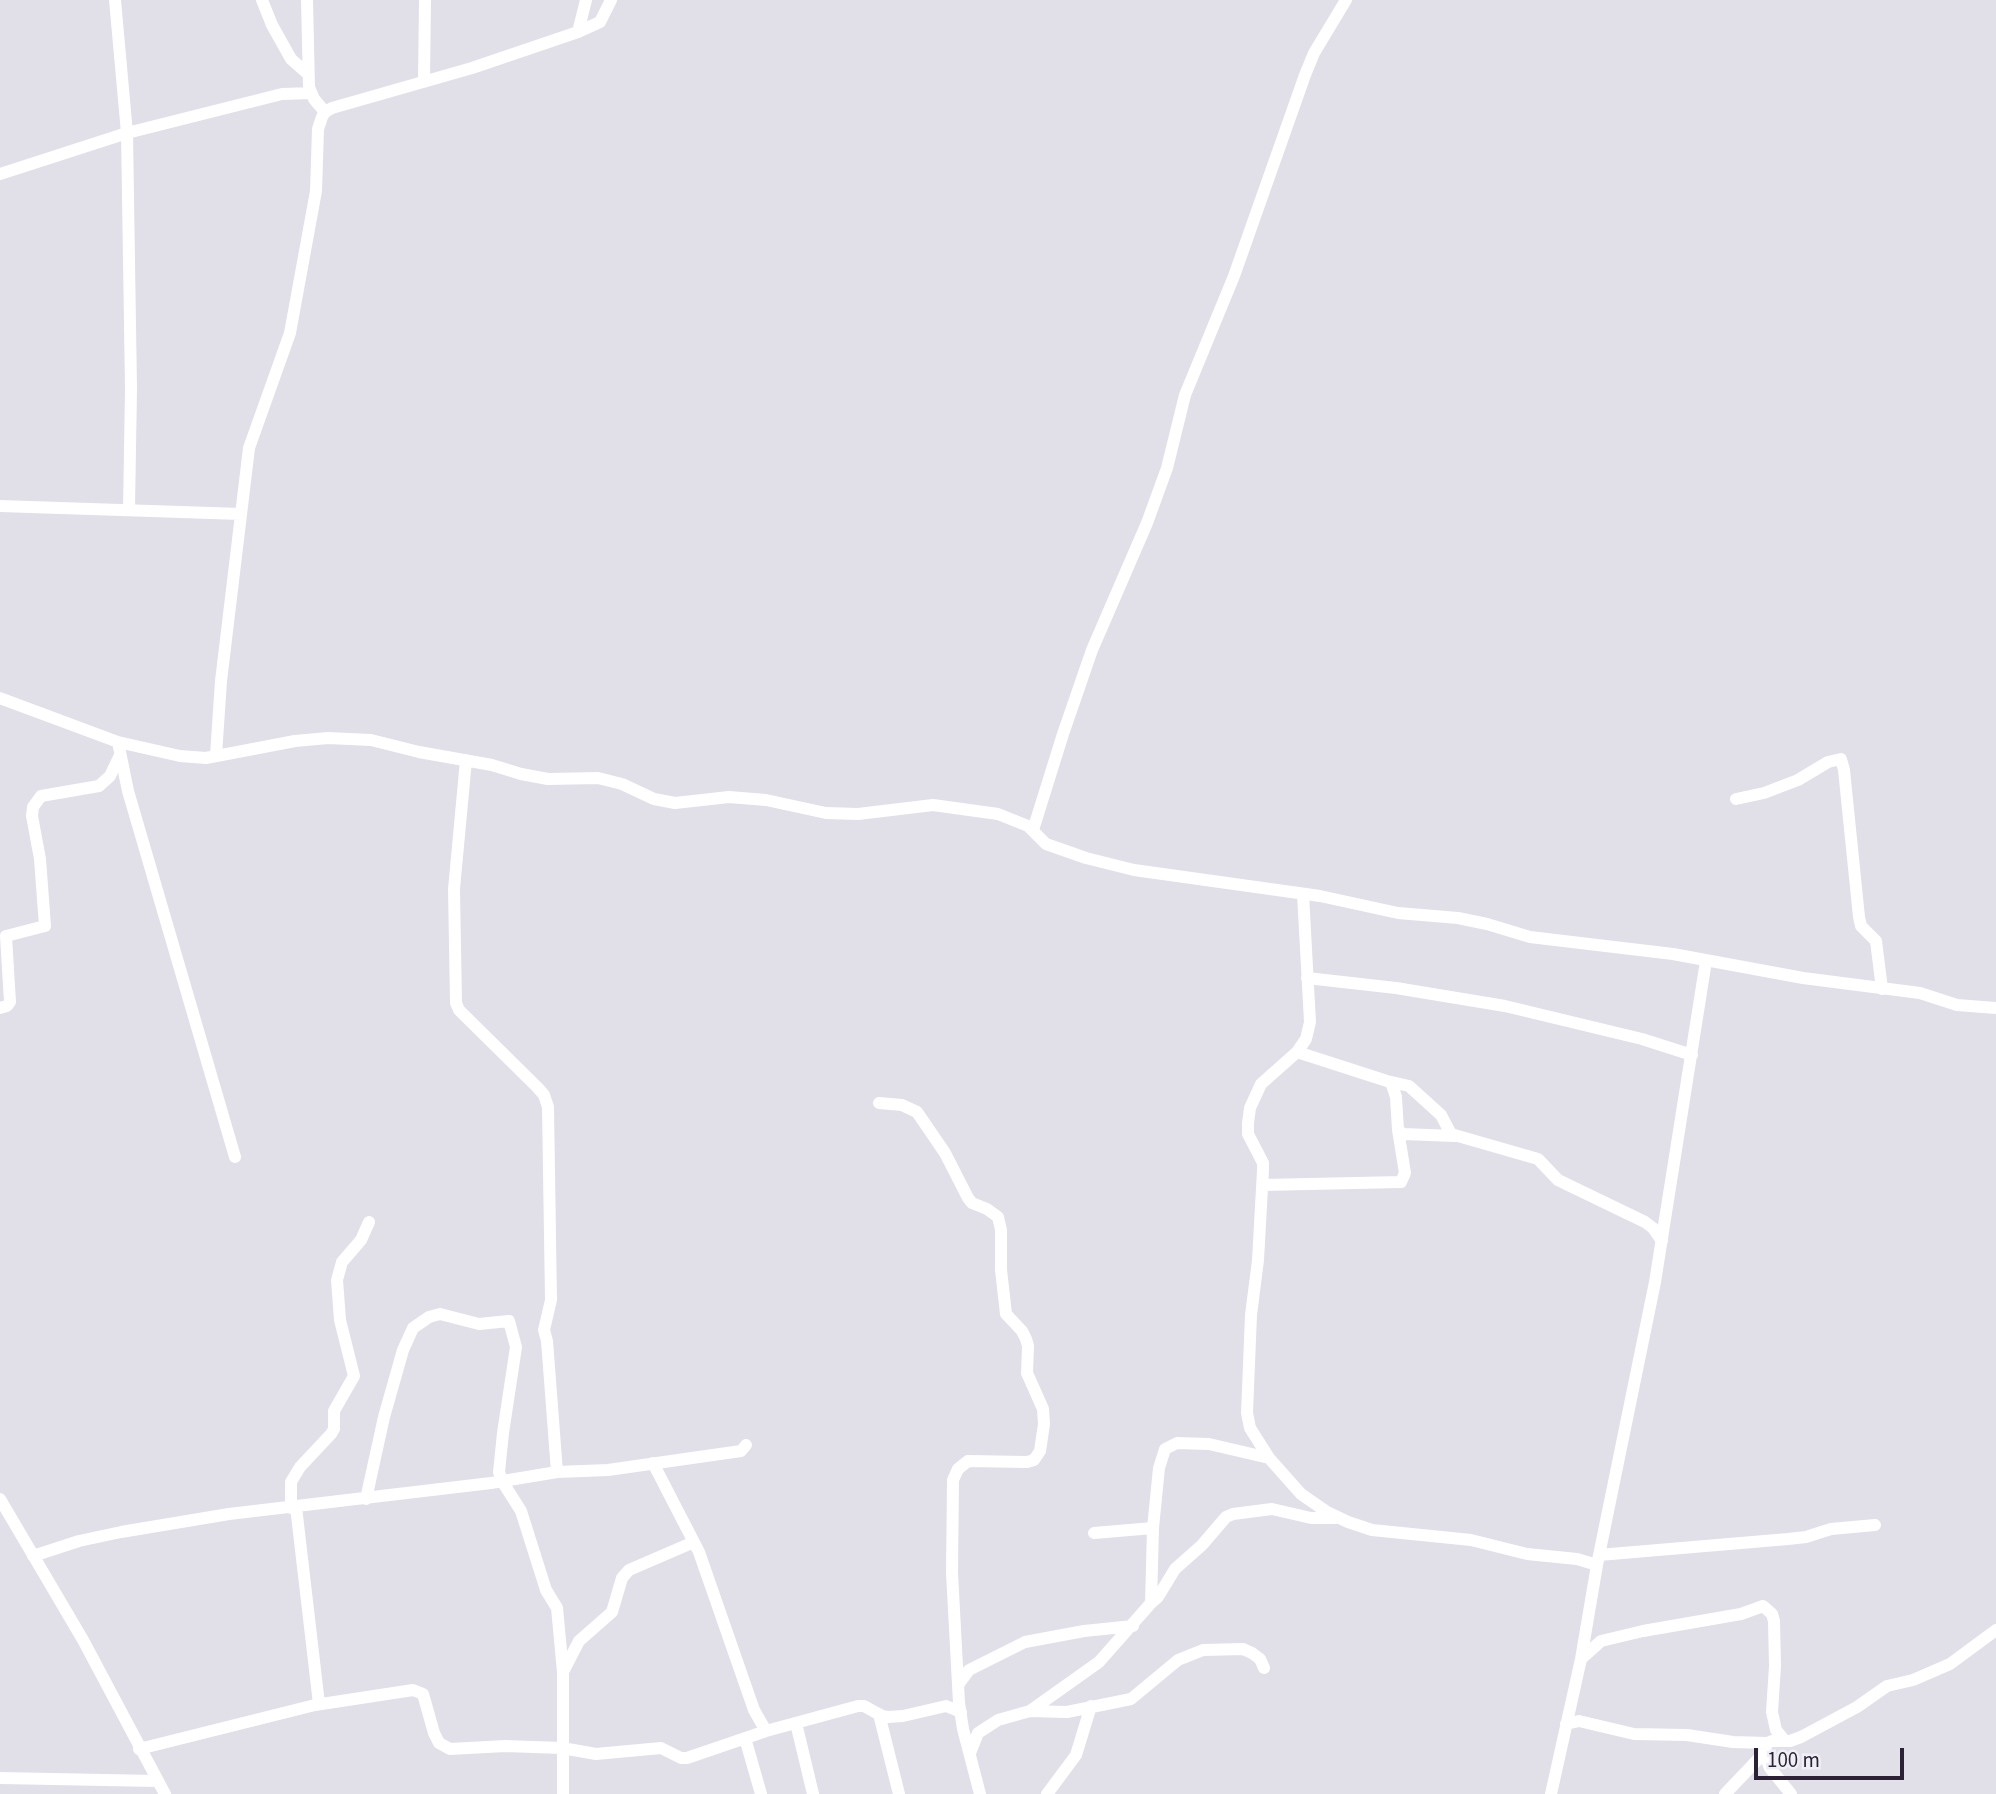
<!DOCTYPE html>
<html>
<head>
<meta charset="utf-8">
<style>
	body { margin:0 }
	#map { position:relative; width:1996px; height:1794px; overflow:hidden; background:#e1dfe8; font-family:"Source Sans 3",sans-serif }
	canvas { display:block }
	.scale { position:absolute; left:1754px; top:1748px; width:150px; height:32px; box-sizing:border-box; border:4px solid #2b2236; border-top:0; padding-left:9px; font-size:21px; line-height:24px; white-space:nowrap; color:#2b2236; -webkit-text-stroke:5px #f0eff6; paint-order:stroke }
</style>
</head>
<body>
<div id="map">
<canvas width="1996" height="1794"></canvas>
<div class="scale">100 m</div>
</div>
<script>
const c = document.querySelector('canvas').getContext('2d');
c.lineJoin = 'round';
function toPath(rows) {
  const path = new Path2D();
  for (const r of rows) {
    path.moveTo(r[0], r[1]);
    for (let i = 2; i < r.length; i += 2) path.lineTo(r[i], r[i + 1]);
  }
  return path;
}
function stroke(path, color, width, dash) {
  c.strokeStyle = color;
  c.lineWidth = width;
  c.lineCap = dash ? 'butt' : 'round';
  c.setLineDash(dash || []);
  c.stroke(path);
}
const minor = toPath([
	[115,0,127,133,131,389,129,509],
	[262,0,272,25,291,59,308,74],
	[307,0,309,87,314,99,325,112],
	[578,32,586,0],
	[424,82,425,0],
	[0,174,127,133,282,94,311,93],
	[0,506,241,514],
	[0,698,118,742,180,756,206,758,295,741,328,738,371,740,419,752,492,765,521,774,548,779,598,778,622,784,654,799,675,803,729,797,766,800,826,813,858,814,933,805,998,814,1028,826,1046,844,1086,858,1134,870,1320,896,1398,913,1458,918,1487,924,1530,937,1673,954,1803,978,1920,993,1957,1005,1996,1008],
	[118,742,128,791,235,1157],
	[216,755,221,681,249,448,290,333,316,191,318,129,322,117,325,112,332,108,472,68,578,32,600,22,611,0],
	[466,760,454,889,456,1003,459,1010,538,1088,544,1095,548,1107,551,1300,544,1330,547,1341,557,1472],
	[1736,799,1764,793,1798,780,1828,762,1841,759,1844,770,1859,917,1861,926,1876,941,1882,989],
	[1033,830,1063,734,1092,650,1147,523,1167,468,1185,395,1234,276,1305,75,1314,53,1346,0],
	[1303,894,1310,1022,1306,1039,1297,1052,1261,1084,1250,1108,1248,1123,1248,1134,1263,1163,1263,1170,1258,1260,1251,1315,1247,1413,1250,1428,1269,1458,1301,1494,1327,1512,1348,1522,1372,1530,1471,1540,1527,1554,1577,1559,1597,1565],
	[1307,978,1396,988,1505,1006,1642,1039,1692,1055],
	[0,1008,7,1006,10,1002,6,936,45,926,40,859,32,816,33,807,41,796,99,786,110,776,120,755],
	[1297,1052,1387,1081,1409,1086,1441,1115,1451,1134,1538,1159,1558,1180,1645,1222,1653,1228,1662,1241],
	[1391,1082,1396,1097,1398,1130,1403,1134,1455,1136],
	[879,1103,902,1105,917,1112,945,1153,968,1198,972,1203,987,1209,998,1217,1001,1230,1001,1270,1006,1314,1022,1331,1026,1339,1028,1346,1027,1373,1043,1409,1044,1424,1040,1451,1034,1460,1027,1462,968,1461,958,1469,953,1480,952,1573,959,1703,963,1729,980,1794],
	[1263,1185,1401,1182,1405,1173,1398,1130],
	[653,1463,699,1552,754,1710,766,1731],
	[0,1499,83,1640,165,1794],
	[366,1499,384,1417,403,1350,413,1328,429,1317,440,1314,479,1324,509,1321,516,1347,503,1433,499,1472,502,1481,521,1511,546,1590,557,1608,563,1672,563,1794],
	[296,1507,319,1704],
	[291,1508,291,1482,300,1467,331,1434,334,1429,334,1411,354,1376,340,1320,337,1280,342,1262,361,1240,369,1222],
	[1094,1533,1153,1528],
	[1599,1555,1788,1539,1806,1537,1831,1529,1875,1525],
	[33,1556,79,1541,121,1532,229,1514,491,1483,557,1472,608,1470,741,1451,746,1445],
	[1151,1603,1158,1597,1175,1569,1202,1545,1226,1517,1233,1514,1272,1509,1311,1518,1336,1518],
	[1581,1659,1601,1641,1643,1631,1741,1614,1763,1606,1772,1614,1774,1621,1775,1666,1772,1712,1776,1730,1785,1741],
	[563,1672,579,1641,612,1612,622,1578,629,1570,694,1542],
	[958,1685,969,1670,1025,1642,1084,1631,1133,1626],
	[1030,1711,1099,1662,1151,1603,1153,1528,1159,1468,1165,1449,1177,1443,1209,1444,1269,1458],
	[879,1714,899,1794],
	[796,1723,813,1794],
	[1566,1724,1579,1721,1634,1734,1687,1735,1733,1742,1767,1743],
	[745,1738,761,1794],
	[139,1749,315,1705,413,1690,423,1694,434,1733,439,1743,450,1749,505,1746,562,1748,596,1754,661,1748,681,1758,687,1758,766,1731,858,1706,864,1706,882,1716,888,1717,903,1716,946,1706,961,1712],
	[970,1753,978,1733,998,1720,1030,1711,1067,1712,1131,1699,1178,1660,1203,1650,1243,1649,1252,1653,1260,1659,1264,1668],
	[1764,1753,1770,1768,1791,1794],
	[0,1778,157,1781],
	[1047,1794,1076,1755,1091,1706],
	[1551,1794,1581,1659,1597,1565,1655,1282,1706,961],
	[1725,1794,1764,1753,1767,1743,1772,1741,1790,1741,1801,1737,1857,1707,1887,1686,1913,1680,1950,1664,1996,1630]
]);
stroke(minor, '#fff', 12);
</script>
</body>
</html>
